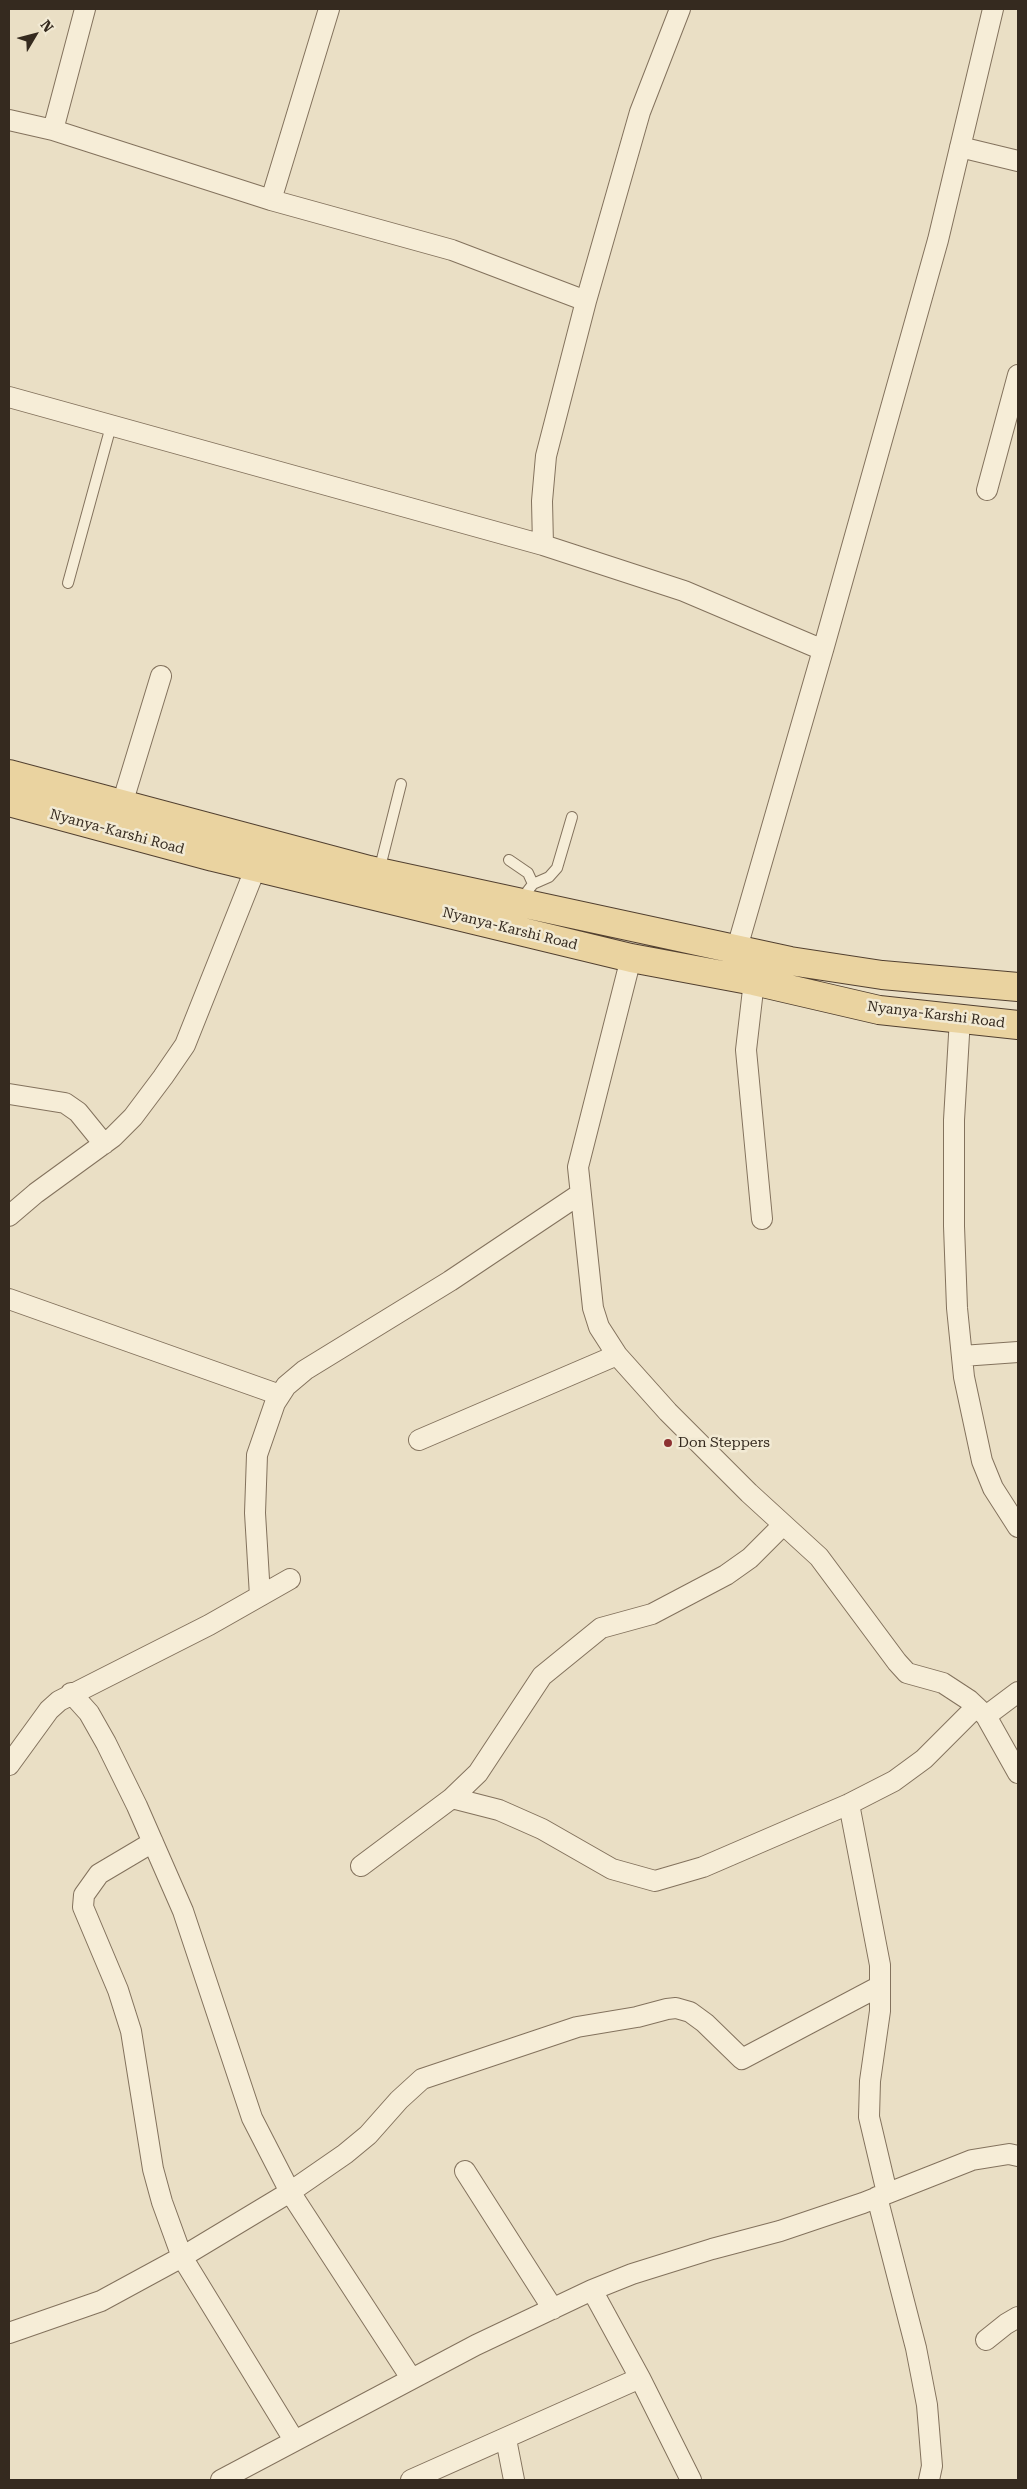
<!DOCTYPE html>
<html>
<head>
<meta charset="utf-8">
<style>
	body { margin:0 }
	#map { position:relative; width:1027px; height:2489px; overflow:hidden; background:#eadfc5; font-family:"Roboto Serif",serif }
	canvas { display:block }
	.frame { position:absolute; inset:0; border:10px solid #352a1f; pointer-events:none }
	.north { position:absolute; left:10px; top:10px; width:50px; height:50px; -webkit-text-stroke:4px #f2ead4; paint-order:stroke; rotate:53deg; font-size:14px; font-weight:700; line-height:20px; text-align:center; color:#352a1f }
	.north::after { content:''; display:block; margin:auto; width:18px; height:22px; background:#352a1f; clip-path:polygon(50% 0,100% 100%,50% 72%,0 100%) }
</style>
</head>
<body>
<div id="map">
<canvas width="1027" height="2489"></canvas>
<div class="frame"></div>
<div class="north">N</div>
</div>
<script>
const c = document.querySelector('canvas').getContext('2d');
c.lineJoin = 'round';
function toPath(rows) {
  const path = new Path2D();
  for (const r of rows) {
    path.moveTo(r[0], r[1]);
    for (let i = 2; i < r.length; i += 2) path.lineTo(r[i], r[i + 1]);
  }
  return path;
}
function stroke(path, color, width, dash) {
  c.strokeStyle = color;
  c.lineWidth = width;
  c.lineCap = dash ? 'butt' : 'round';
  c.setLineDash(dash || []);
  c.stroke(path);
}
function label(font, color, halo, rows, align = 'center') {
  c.font = font + ' "Roboto Serif",serif';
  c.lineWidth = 5;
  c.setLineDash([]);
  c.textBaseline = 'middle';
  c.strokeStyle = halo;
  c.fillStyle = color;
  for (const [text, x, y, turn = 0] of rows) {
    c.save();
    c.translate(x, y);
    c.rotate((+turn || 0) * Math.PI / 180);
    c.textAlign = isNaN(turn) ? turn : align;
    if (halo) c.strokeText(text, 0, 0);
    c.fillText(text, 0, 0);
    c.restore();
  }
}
const service = toPath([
	[68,583,111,426],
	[509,860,528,873,533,884],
	[379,871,401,784],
	[520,901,533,884,549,877,557,868,572,817]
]);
const minor = toPath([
	[9,120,53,130,271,200,452,250,586,301],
	[53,130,85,9],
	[960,147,1018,161],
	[271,200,329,9],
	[9,397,543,545,684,591,823,650,737,948],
	[987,490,1018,375],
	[543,545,542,501,546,456,586,301,640,112,680,9],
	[823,650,938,240,993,9],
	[122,804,161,676],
	[631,958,578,1167,593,1308,599,1327,617,1355,668,1412,749,1493,819,1557,897,1662,907,1673,943,1683,969,1700,986,1716,1018,1773],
	[754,981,746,1050,762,1219],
	[960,1018,954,1120,954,1226,957,1308,964,1377,982,1461,993,1488,1018,1527],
	[9,1094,65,1103,78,1112,104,1144],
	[9,1216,36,1193,113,1137,133,1117,163,1077,185,1045,256,867],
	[9,1299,280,1395],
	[962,1356,1018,1352],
	[419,1440,617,1355],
	[260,1596,255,1513,257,1455,275,1403,286,1386,305,1370,450,1281,580,1194],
	[71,1693,89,1713,106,1743,137,1806,183,1911,252,2118,290,2192,411,2378],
	[986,1716,1018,1692],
	[9,1765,49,1710,59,1701,209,1625,290,1579],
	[452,1798,499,1810,542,1829,612,1869,655,1881,703,1867,849,1804,894,1781,924,1759,976,1707],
	[849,1804,880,1965,880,2011,870,2081,869,2117,887,2193],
	[153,1842,99,1874,84,1895,83,1907,118,1990,131,2031,153,2169,162,2202,182,2257,294,2440],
	[361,1866,452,1798,478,1773,542,1676,601,1628,652,1614,726,1575,750,1558,783,1525],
	[465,2171,553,2309],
	[877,2197,916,2348,927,2405,932,2466,929,2480],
	[592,2290,640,2378,691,2480],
	[9,2333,101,2301,182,2257,290,2192,345,2154,368,2135,399,2100,422,2079,577,2027,637,2017,667,2009,676,2008,690,2012,705,2023,742,2059,880,1986],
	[986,2340,1006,2324,1018,2317],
	[506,2439,514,2480],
	[221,2480,476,2345,592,2290,632,2274,712,2249,780,2231,863,2203,972,2160,1009,2154,1018,2156],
	[411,2480,640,2378]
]);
const primary = toPath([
	[9,774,369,870,790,961,882,975,1018,987],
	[9,802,213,857,631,958,754,981,879,1010,1018,1025]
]);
const markers = [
	[668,1443,5,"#8d3232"]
];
const streetNames = [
	["Nyanya-Karshi Road",117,832,15],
	["Nyanya-Karshi Road",510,929,14],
	["Nyanya-Karshi Road",936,1015,7]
];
const poiNames = [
	["Don Steppers",678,1443]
];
stroke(service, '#83725d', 12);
stroke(minor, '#83725d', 22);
stroke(primary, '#524030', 30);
stroke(service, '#f6edd7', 10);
stroke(minor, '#f6edd7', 20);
stroke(primary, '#ead3a0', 28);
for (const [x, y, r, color] of markers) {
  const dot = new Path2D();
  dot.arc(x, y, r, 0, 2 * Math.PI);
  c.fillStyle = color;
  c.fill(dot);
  stroke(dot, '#f2ead4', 2);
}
label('14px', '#352a1f', '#f2ead4', streetNames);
label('14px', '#352a1f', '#f2ead4', poiNames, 'left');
</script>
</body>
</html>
